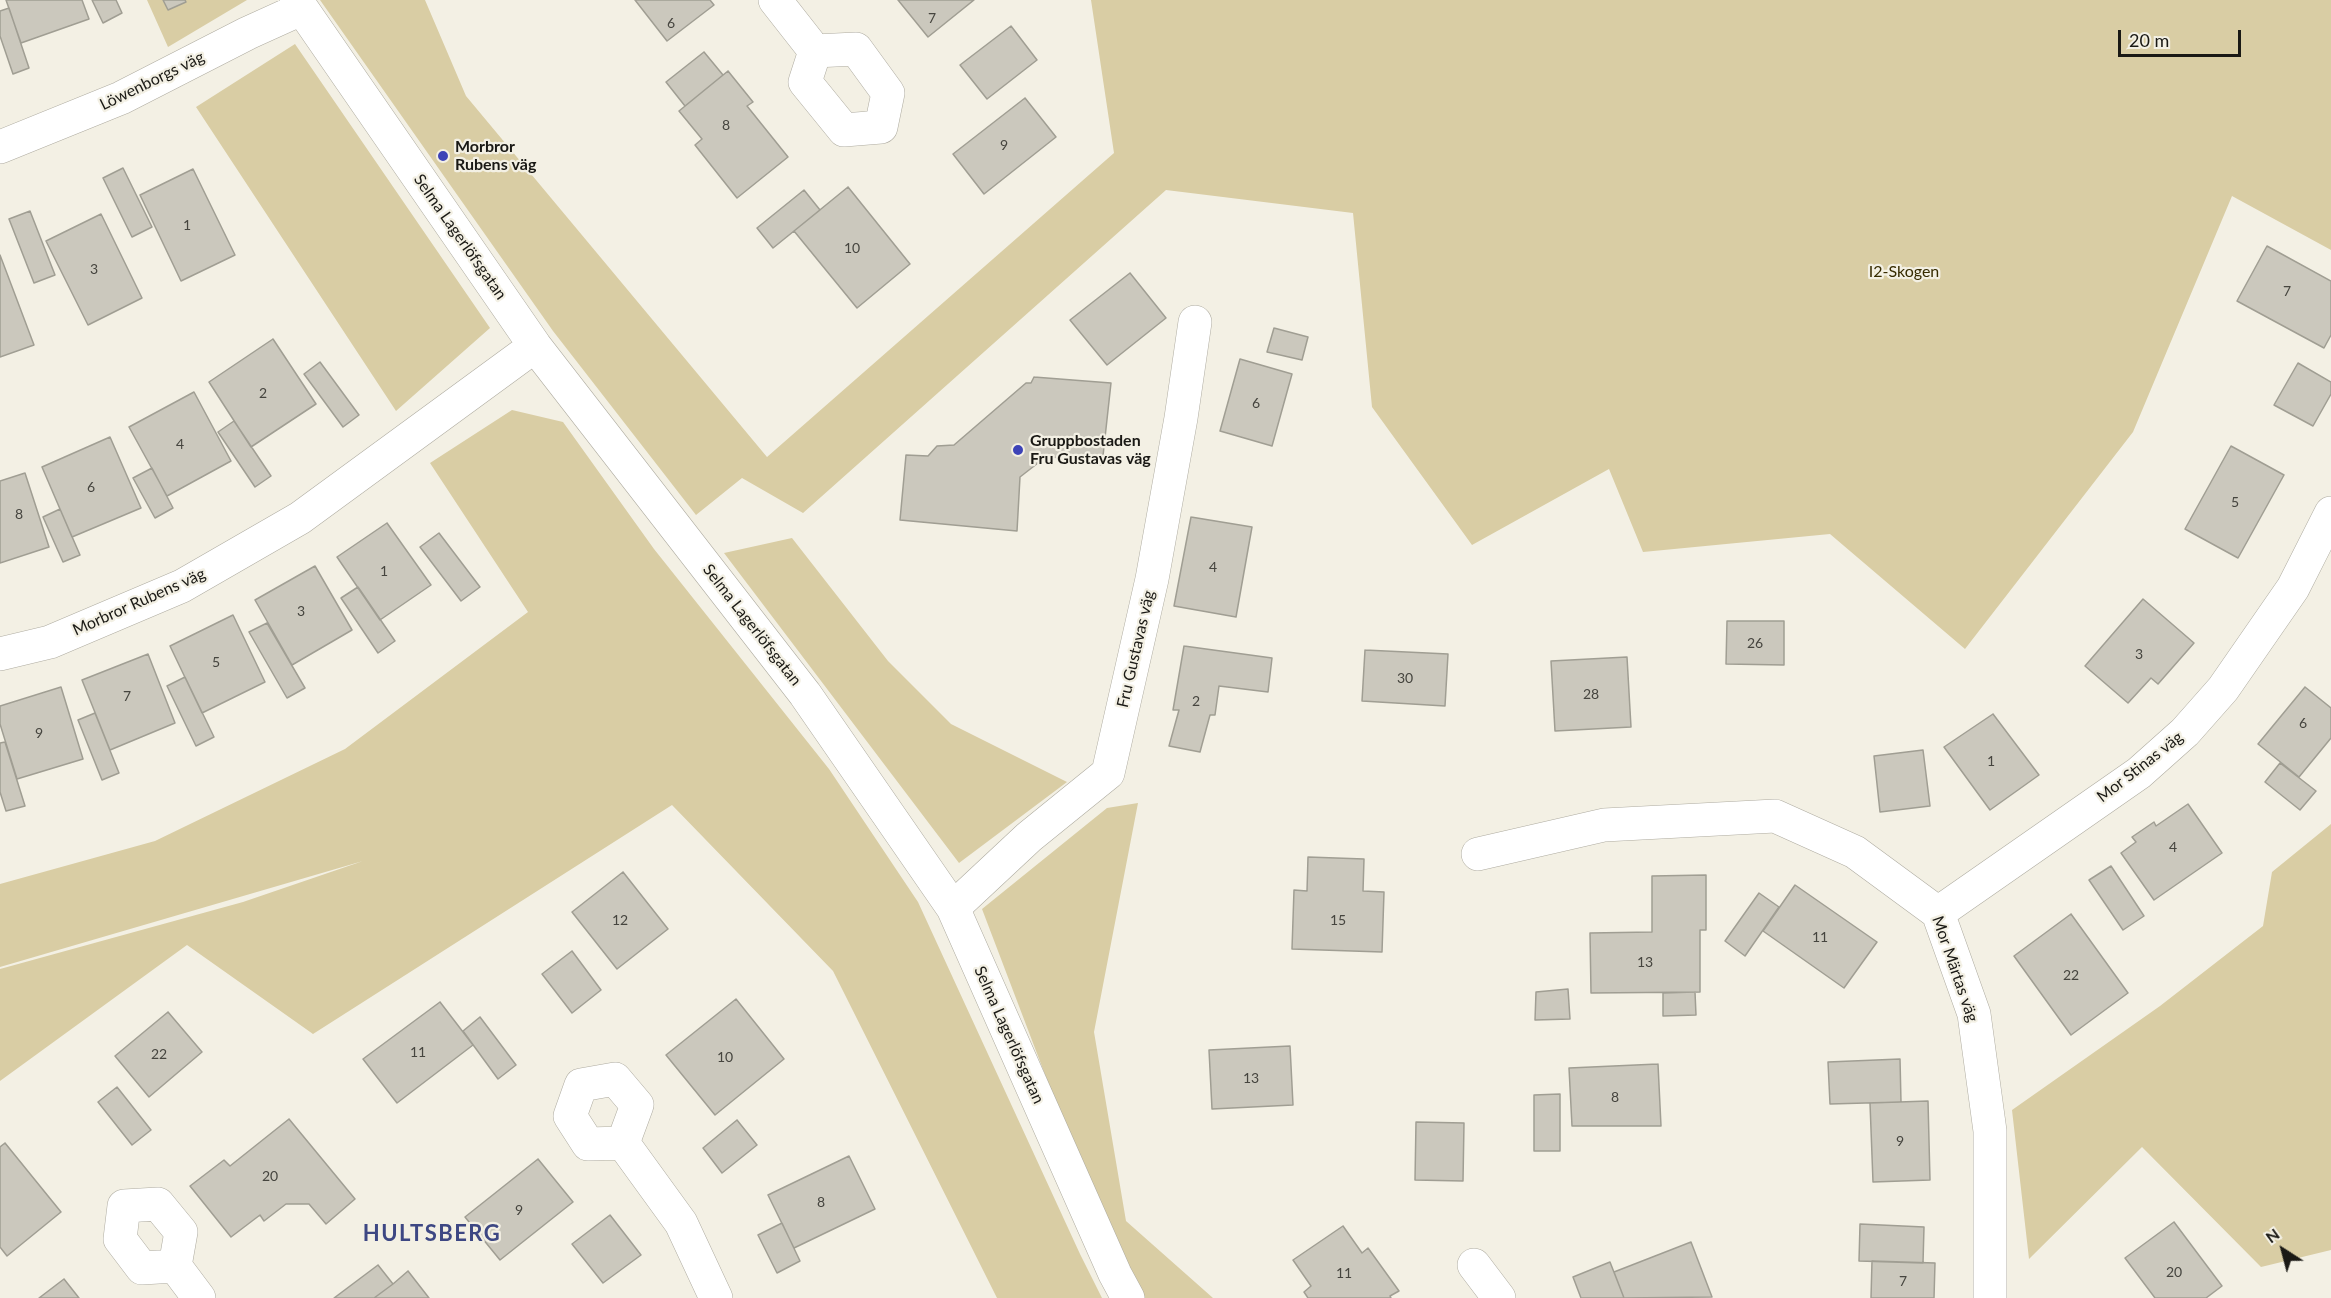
<!DOCTYPE html>
<html>
<head>
<meta charset="utf-8">
<style>
	body { margin:0 }
	#map { position:relative; width:2331px; height:1298px; overflow:hidden; background:#f3f0e4; font-family:Lato,sans-serif }
	canvas { display:block }
	.north { position:absolute; left:2253px; top:1220px; width:60px; height:60px; -webkit-text-stroke:4px #f3f0e4; paint-order:stroke; rotate:324deg; font-size:16px; font-weight:700; line-height:24px; text-align:center; color:#1a1915 }
	.north::after { content:''; display:block; margin:auto; width:21px; height:27px; background:#1a1915; clip-path:polygon(50% 0,100% 100%,50% 72%,0 100%) }
	.scale { position:absolute; left:2118px; top:30px; width:123px; height:27px; box-sizing:border-box; border:3px solid #1a1915; border-top:0; padding-left:8px; font-size:18px; line-height:21px; white-space:nowrap; color:#1a1915; -webkit-text-stroke:4px #f3f0e4; paint-order:stroke }
</style>
</head>
<body>
<div id="map">
<canvas width="2331" height="1298"></canvas>
<div class="north">N</div>
<div class="scale">20 m</div>
</div>
<script>
const c = document.querySelector('canvas').getContext('2d');
c.lineJoin = 'round';
function fill(path, color) {
  c.fillStyle = color;
  c.fill(path, 'evenodd');
}
function toPath(rows) {
  const path = new Path2D();
  for (const r of rows) {
    path.moveTo(r[0], r[1]);
    for (let i = 2; i < r.length; i += 2) path.lineTo(r[i], r[i + 1]);
  }
  return path;
}
function stroke(path, color, width, dash) {
  c.strokeStyle = color;
  c.lineWidth = width;
  c.lineCap = dash ? 'butt' : 'round';
  c.setLineDash(dash || []);
  c.stroke(path);
}
function label(font, color, halo, rows, align = 'center') {
  c.font = font + ' Lato,sans-serif';
  c.lineWidth = 4.5;
  c.setLineDash([]);
  c.textBaseline = 'middle';
  c.strokeStyle = halo;
  c.fillStyle = color;
  for (const [text, x, y, turn = 0] of rows) {
    c.save();
    c.translate(x, y);
    c.rotate((+turn || 0) * Math.PI / 180);
    c.textAlign = isNaN(turn) ? turn : align;
    if (halo) c.strokeText(text, 0, 0);
    c.fillText(text, 0, 0);
    c.restore();
  }
}
const green = toPath([
	[147,0,247,0,168,47],
	[320,0,425,0,466,96,767,457,1114,153,1091,0,2331,0,2331,250,2232,196,2133,432,1965,649,1830,534,1643,552,1609,469,1472,545,1372,407,1353,213,1166,190,803,513,742,478,696,515,553,331],
	[295,44,490,328,396,411,196,107],
	[512,410,563,422,654,549,829,769,918,902,1080,1254,1102,1298,997,1298,833,971,672,805,313,1034,187,945,0,1081,0,969,243,902,363,861,0,967,0,884,155,841,345,749,528,612,430,463],
	[792,538,888,661,951,724,1067,782,959,863,724,553],
	[1138,803,1094,1032,1126,1221,1213,1298,1144,1298,1100,1219,982,909,1107,808],
	[2331,824,2331,1250,2261,1267,2142,1147,2029,1259,2012,1110,2160,1006,2263,926,2272,872]
]);
const building = toPath([
	[6,0,82,0,89,19,21,43,6,0],
	[92,0,116,0,122,13,103,23,92,0],
	[163,0,185,0,186,2,168,10,163,0],
	[635,0,710,0,714,5,667,41,635,0],
	[898,0,974,0,928,37,898,0],
	[9,8,29,68,13,74,0,36,0,11,9,8],
	[1011,26,1037,60,987,99,960,65,1011,26],
	[704,52,723,75,685,106,666,82,704,52],
	[728,71,753,102,747,106,788,157,737,198,695,145,702,139,679,111,728,71],
	[1025,98,1056,137,984,194,953,154,1025,98],
	[123,168,152,227,132,237,103,178,123,168],
	[193,169,235,255,181,281,140,195,193,169],
	[848,187,910,264,857,308,794,231,848,187],
	[804,190,820,210,773,248,757,228,804,190],
	[30,211,55,275,34,283,9,219,30,211],
	[101,214,142,298,88,325,46,241,101,214],
	[2267,246,2331,281,2331,335,2324,348,2237,301,2267,246],
	[0,255,34,345,0,357,0,255],
	[1130,273,1166,318,1107,365,1070,320,1130,273],
	[1274,328,1308,337,1302,360,1267,352,1274,328],
	[273,339,316,404,251,447,209,382,273,339],
	[1240,359,1292,374,1272,446,1220,431,1240,359],
	[320,362,359,415,343,427,304,374,320,362],
	[2298,363,2331,382,2331,394,2313,426,2274,405,2298,363],
	[1034,377,1111,383,1102,465,1047,456,1020,477,1017,531,900,520,906,455,928,456,937,446,954,445,1026,383,1031,383,1034,377],
	[194,392,231,461,167,496,129,427,194,392],
	[234,421,271,476,255,487,218,432,234,421],
	[110,437,141,508,72,537,42,467,110,437],
	[2231,446,2284,475,2238,558,2185,529,2231,446],
	[152,468,173,508,155,518,133,478,152,468],
	[25,473,49,547,0,563,0,481,25,473],
	[60,509,80,555,63,562,43,517,60,509],
	[1191,517,1252,527,1236,617,1174,606,1191,517],
	[387,523,431,585,380,620,337,557,387,523],
	[439,533,480,587,461,601,420,547,439,533],
	[315,566,352,630,292,665,255,600,315,566],
	[358,587,395,641,378,653,341,598,358,587],
	[2143,599,2194,643,2158,684,2151,678,2128,703,2085,666,2143,599],
	[233,615,265,682,202,713,170,646,233,615],
	[1727,621,1784,621,1784,665,1726,664,1727,621],
	[267,623,305,688,287,698,249,632,267,623],
	[1184,646,1272,658,1268,692,1219,686,1215,715,1210,715,1200,752,1169,746,1179,710,1173,710,1184,646],
	[1365,650,1448,654,1445,706,1362,701,1365,650],
	[148,654,175,723,110,750,82,680,148,654],
	[1627,657,1631,727,1555,731,1551,661,1627,657],
	[185,677,214,737,196,746,167,686,185,677],
	[61,687,83,759,17,779,0,724,0,706,61,687],
	[2305,687,2331,708,2331,738,2299,777,2258,744,2305,687],
	[95,713,119,773,102,780,78,720,95,713],
	[1993,714,2039,775,1990,810,1944,747,1993,714],
	[5,742,25,806,6,811,0,792,0,743,5,742],
	[1923,750,1930,806,1880,812,1874,756,1923,750],
	[2280,763,2316,791,2300,810,2265,782,2280,763],
	[2188,804,2222,853,2154,900,2121,853,2136,842,2132,837,2154,822,2156,826,2188,804],
	[1308,857,1364,859,1363,891,1384,892,1382,952,1292,949,1294,890,1307,891,1308,857],
	[2111,866,2144,916,2123,930,2089,880,2111,866],
	[623,872,668,929,617,969,572,912,623,872],
	[1706,875,1706,930,1700,930,1700,992,1591,993,1590,933,1652,932,1652,876,1706,875],
	[1795,885,1877,942,1844,988,1763,931,1795,885],
	[1759,893,1779,907,1745,956,1725,941,1759,893],
	[2071,914,2128,993,2071,1035,2014,956,2071,914],
	[572,951,601,990,572,1013,542,974,572,951],
	[1568,989,1570,1019,1535,1020,1536,992,1568,989],
	[1695,992,1696,1015,1663,1016,1663,993,1695,992],
	[736,999,784,1059,715,1115,666,1055,736,999],
	[440,1002,473,1045,397,1103,363,1059,440,1002],
	[168,1012,202,1052,149,1097,115,1056,168,1012],
	[480,1017,516,1065,498,1079,463,1031,480,1017],
	[1290,1046,1293,1105,1212,1109,1209,1050,1290,1046],
	[1900,1059,1901,1102,1830,1104,1828,1062,1900,1059],
	[1658,1064,1661,1126,1572,1126,1569,1068,1658,1064],
	[117,1087,151,1130,132,1145,98,1102,117,1087],
	[1560,1094,1560,1151,1534,1151,1534,1095,1560,1094],
	[1928,1101,1930,1180,1873,1182,1870,1103,1928,1101],
	[289,1119,355,1199,326,1224,309,1204,286,1204,264,1221,260,1215,231,1237,190,1186,224,1160,230,1166,289,1119],
	[737,1120,757,1145,722,1173,703,1148,737,1120],
	[1416,1122,1464,1123,1463,1181,1415,1180,1416,1122],
	[5,1143,61,1212,7,1256,0,1247,0,1147,5,1143],
	[849,1156,875,1209,794,1248,768,1195,849,1156],
	[538,1159,573,1202,500,1260,465,1217,538,1159],
	[610,1215,641,1255,603,1283,572,1244,610,1215],
	[2174,1222,2222,1286,2206,1298,2155,1298,2125,1258,2174,1222],
	[782,1223,800,1261,777,1273,758,1235,782,1223],
	[1860,1224,1924,1227,1923,1263,1859,1261,1860,1224],
	[1343,1226,1362,1253,1368,1248,1399,1291,1390,1296,1391,1298,1308,1298,1304,1292,1311,1286,1293,1260,1343,1226],
	[1691,1242,1712,1297,1624,1298,1614,1272,1691,1242],
	[1872,1261,1935,1263,1934,1298,1871,1298,1872,1261],
	[1610,1262,1624,1298,1581,1298,1573,1277,1610,1262],
	[378,1265,393,1284,374,1298,334,1298,378,1265],
	[408,1271,429,1298,374,1298,393,1284,408,1271],
	[64,1279,79,1298,39,1298,64,1279]
]);
const minor = toPath([
	[296,0,535,346,805,694,953,908,1115,1274,1128,1298],
	[775,0,815,51],
	[856,49,888,93,881,127,844,130,805,82,815,51,856,49],
	[0,147,121,98,248,33,301,9],
	[0,654,50,642,182,586,300,518,535,346],
	[1478,854,1604,825,1775,816,1855,852,1938,913,1974,1014,1990,1131,1990,1298],
	[953,908,1029,837,1108,773,1152,579,1181,418,1195,322],
	[1938,913,2139,773,2185,732,2223,689,2293,588,2331,513],
	[615,1079,637,1105,623,1143,588,1144,570,1116,581,1085,615,1079],
	[623,1143,681,1223,716,1298],
	[158,1204,181,1232,175,1266,142,1268,120,1239,124,1206,158,1204],
	[1474,1265,1499,1298],
	[175,1266,199,1298]
]);
const markers = [
	[443,156,6,"#3d43b7"],
	[1018,450,6,"#3d43b7"]
];
const numberNames = [
	["7",932,18],
	["6",671,23],
	["8",726,125],
	["9",1004,145],
	["1",187,225],
	["10",852,248],
	["3",94,269],
	["7",2287,291],
	["2",263,393],
	["6",1256,403],
	["4",180,444],
	["6",91,487],
	["5",2235,502],
	["8",19,514],
	["4",1213,567],
	["1",384,571],
	["3",301,611],
	["26",1755,643],
	["3",2139,654],
	["5",216,662],
	["30",1405,678],
	["28",1591,694],
	["7",127,696],
	["2",1196,701],
	["6",2303,723],
	["9",39,733],
	["1",1991,761],
	["4",2173,847],
	["12",620,920],
	["15",1338,920],
	["11",1820,937],
	["13",1645,962],
	["22",2071,975],
	["11",418,1052],
	["22",159,1054],
	["10",725,1057],
	["13",1251,1078],
	["8",1615,1097],
	["9",1900,1141],
	["20",270,1176],
	["8",821,1202],
	["9",519,1210],
	["20",2174,1272],
	["11",1344,1273],
	["7",1903,1281]
];
const streetNames = [
	["Löwenborgs väg",152,81,-26],
	["Selma Lagerlöfsgatan",460,237,55],
	["Morbror Rubens väg",139,602,-24],
	["Selma Lagerlöfsgatan",752,625,52],
	["Fru Gustavas väg",1136,649,-77],
	["Mor Stinas väg",2140,767,-38],
	["Mor Märtas väg",1955,969,71],
	["Selma Lagerlöfsgatan",1009,1035,66]
];
const poiNames = [
	["Morbror",455,147],
	["Rubens väg",455,165],
	["Gruppbostaden",1030,441],
	["Fru Gustavas väg",1030,459]
];
const parkNames = [
	["I2-Skogen",1904,272]
];
const districtNames = [
	["HULTSBERG",432,1234]
];
fill(green, '#d9cda4');
fill(building, '#cbc8bd');
stroke(building, '#a09e93', 1.5);
stroke(minor, '#aeaba0', 34);
stroke(minor, '#fff', 33);
for (const [x, y, r, color] of markers) {
  const dot = new Path2D();
  dot.arc(x, y, r, 0, 2 * Math.PI);
  c.fillStyle = color;
  c.fill(dot);
  stroke(dot, '#f3f0e4', 2);
}
label('14px', '#46453f', null, numberNames);
label('16px', '#1a1915', '#f3f0e4', streetNames);
label('bold 16px', '#1a1915', '#f3f0e4', poiNames, 'left');
label('16px', '#362b00', '#f3f0e4', parkNames);
c.letterSpacing = '1.5px';
label('bold 22px', '#3d4783', '#f3f0e4', districtNames);
c.letterSpacing = '0px';
</script>
</body>
</html>
